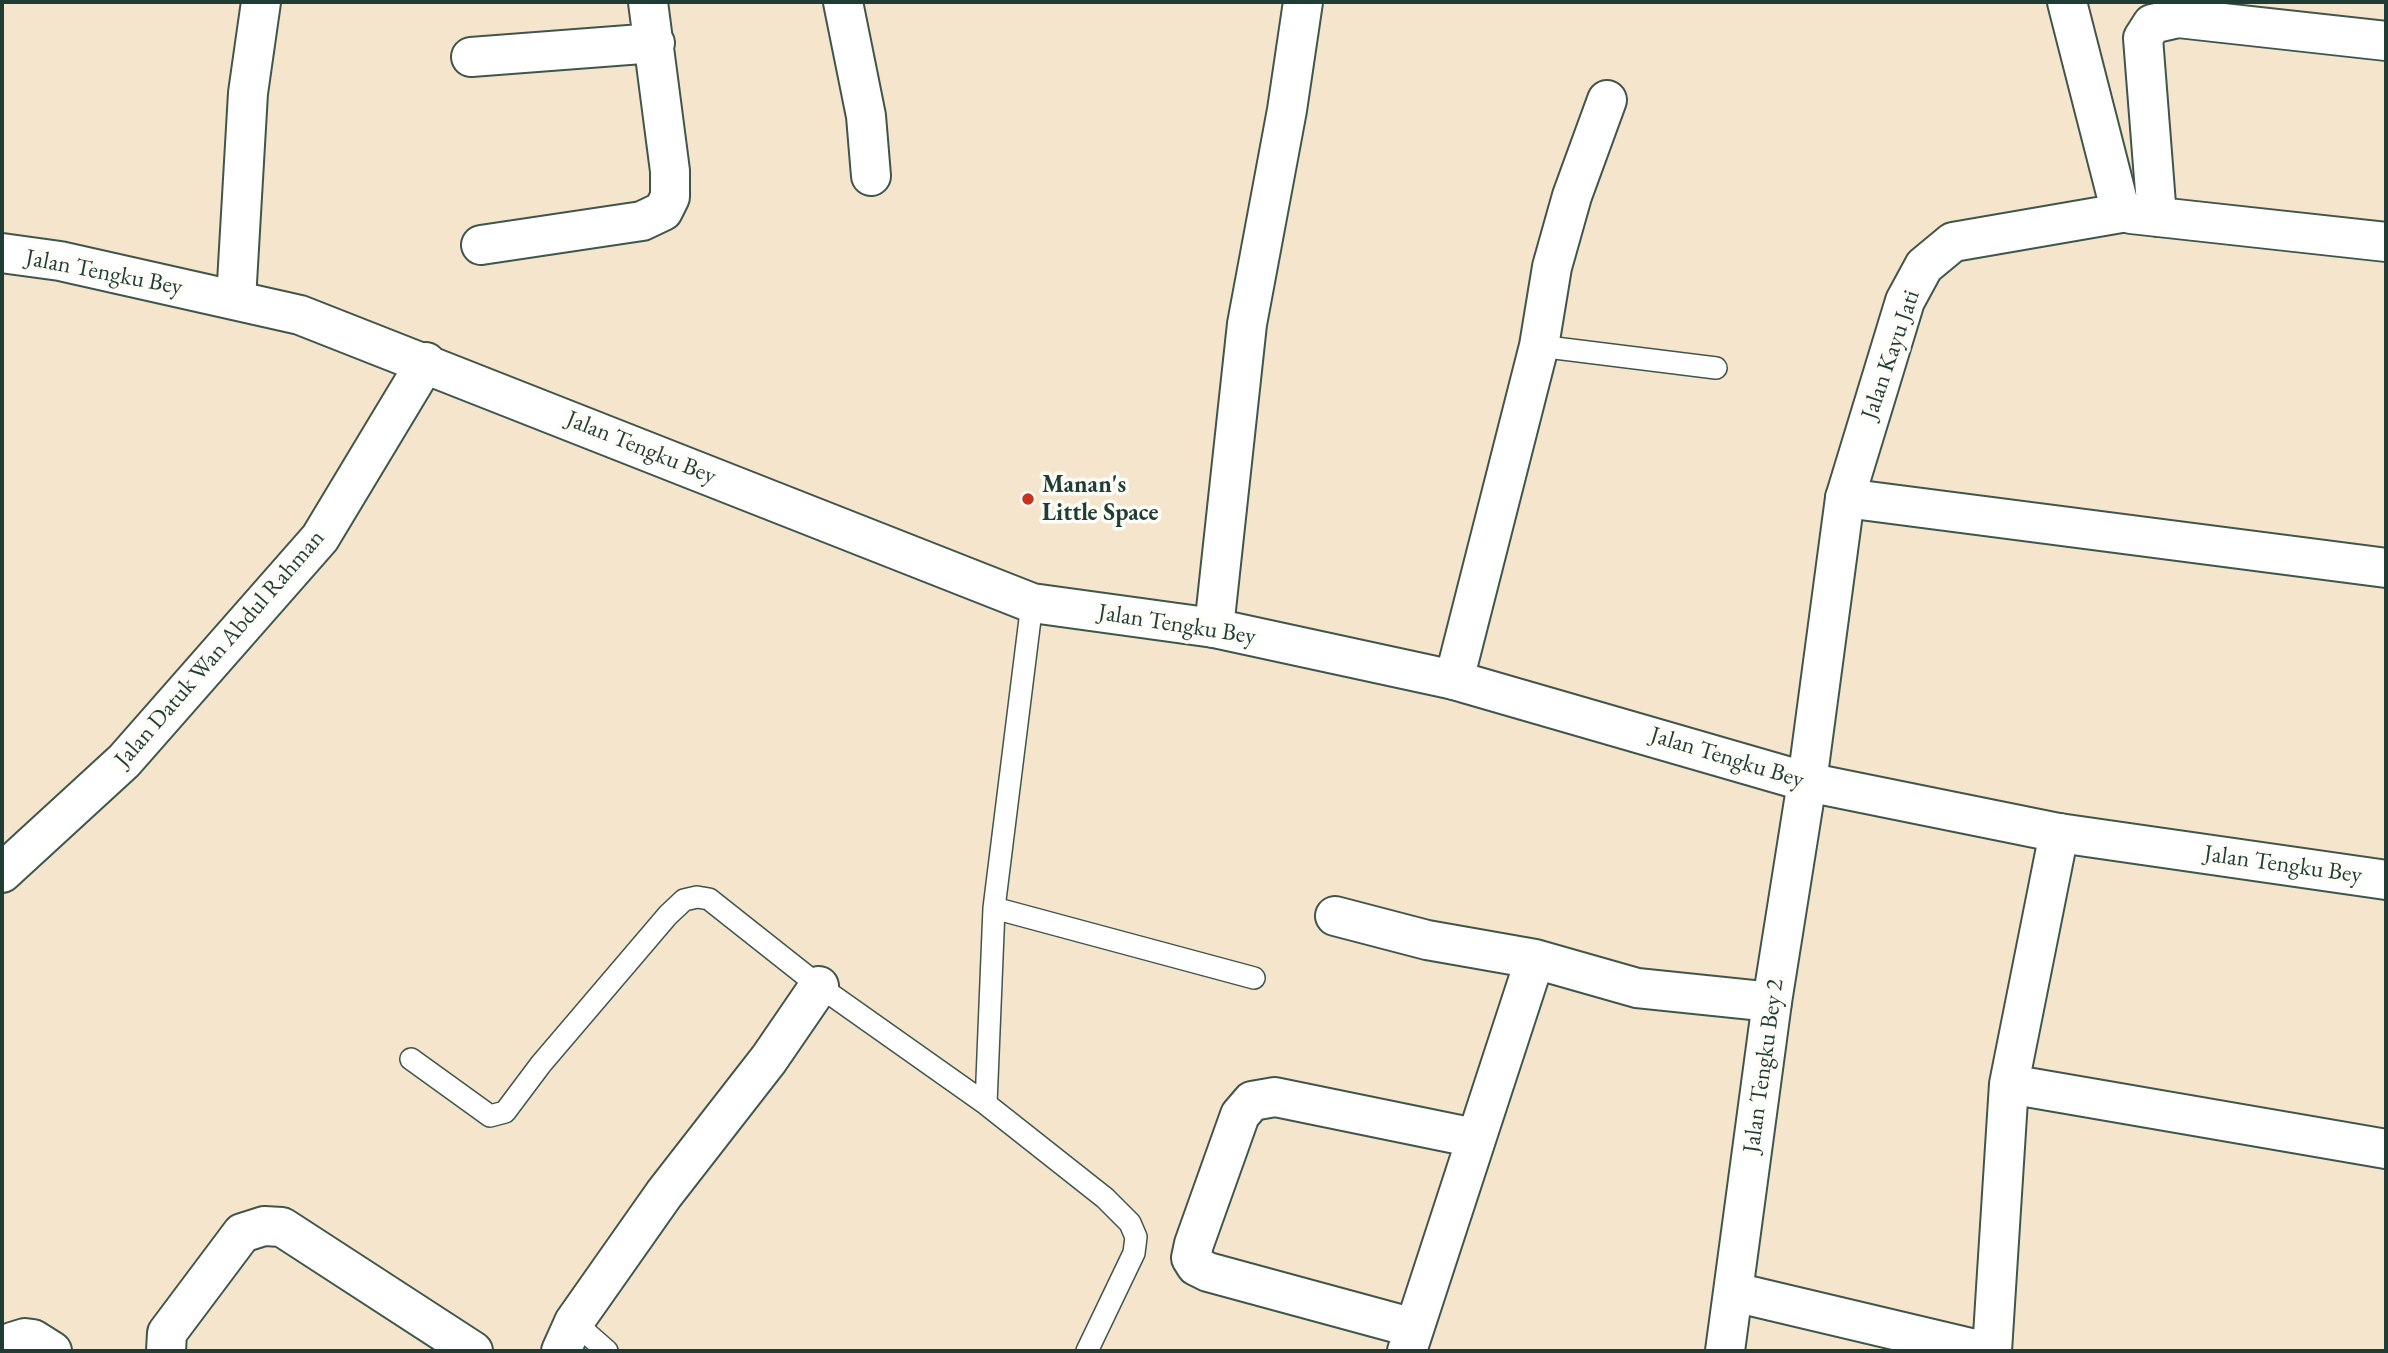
<!DOCTYPE html>
<html>
<head>
<meta charset="utf-8">
<style>
	body { margin:0 }
	#map { position:relative; width:2388px; height:1353px; overflow:hidden; background:#f4e5cc; font-family:"EB Garamond",serif }
	canvas { display:block }
	.frame { position:absolute; inset:0; border:4px solid #1f3d34; pointer-events:none }
</style>
</head>
<body>
<div id="map">
<canvas width="2388" height="1353"></canvas>
<div class="frame"></div>
</div>
<script>
const c = document.querySelector('canvas').getContext('2d');
c.lineJoin = 'round';
function toPath(rows) {
  const path = new Path2D();
  for (const r of rows) {
    path.moveTo(r[0], r[1]);
    for (let i = 2; i < r.length; i += 2) path.lineTo(r[i], r[i + 1]);
  }
  return path;
}
function stroke(path, color, width, dash) {
  c.strokeStyle = color;
  c.lineWidth = width;
  c.lineCap = dash ? 'butt' : 'round';
  c.setLineDash(dash || []);
  c.stroke(path);
}
function label(font, color, halo, rows, align = 'center') {
  c.font = font + ' "EB Garamond",serif';
  c.lineWidth = 7;
  c.setLineDash([]);
  c.textBaseline = 'middle';
  c.strokeStyle = halo;
  c.fillStyle = color;
  for (const [text, x, y, turn = 0] of rows) {
    c.save();
    c.translate(x, y);
    c.rotate((+turn || 0) * Math.PI / 180);
    c.textAlign = isNaN(turn) ? turn : align;
    if (halo) c.strokeText(text, 0, 0);
    c.fillText(text, 0, 0);
    c.restore();
  }
}
const service = toPath([
	[1539,346,1716,368],
	[994,908,1254,978],
	[411,1059,490,1116,505,1112,541,1064,668,915,684,900,697,897,709,899,819,986,986,1104,1105,1198,1130,1223,1136,1237,1134,1253,1087,1351],
	[986,1104,994,908,1032,603],
	[574,1322,607,1351]
]);
const minor = toPath([
	[843,2,866,116,871,176],
	[471,57,655,43],
	[2131,214,2386,242],
	[2157,217,2143,38,2152,24,2178,18,2386,41],
	[481,245,642,221,663,211,670,197,670,171,648,2],
	[236,300,248,93,261,2],
	[1845,498,2386,568],
	[1214,628,1247,324,1287,110,1303,2],
	[1454,680,1539,346,1552,267,1572,196,1607,100],
	[1335,916,1427,940,1535,959,1637,988,1772,1002],
	[2009,1084,2386,1149],
	[1734,1292,1983,1351],
	[1414,1328,1208,1272,1196,1266,1191,1258,1194,1244,1240,1115,1252,1101,1275,1097,1475,1138],
	[5,1351,12,1342,25,1338,33,1339,52,1351],
	[166,1351,167,1333,242,1233,264,1226,282,1227,473,1351],
	[561,1351,574,1322,664,1194,769,1059,819,986],
	[1407,1351,1535,959],
	[1992,1351,2009,1084,2059,833]
]);
const tertiary = toPath([
	[2,873,124,761,320,538,426,362],
	[1725,1351,1772,1002,1807,782,1845,498,1905,301,1924,266,1953,242,2121,213,2067,2]
]);
const secondary = toPath([
	[2,253,60,261,300,315,1032,603,1214,628,1454,680,1807,782,2059,833,2386,880]
]);
const markers = [
	[1028,499,7,"#c8321e"]
];
const streetNames = [
	["Jalan Tengku Bey",104,273,11],
	["Jalan Kayu Jati",1891,355,-71],
	["Jalan Tengku Bey",641,448,22],
	["Jalan Tengku Bey",1177,625,9],
	["Jalan Datuk Wan Abdul Rahman",220,649,-49],
	["Jalan Tengku Bey",1727,758,17],
	["Jalan Tengku Bey",2283,865,8],
	["Jalan Tengku Bey 2",1764,1066,-82]
];
const poiNames = [
	["Manan's",1042,485],
	["Little Space",1042,513]
];
stroke(service, '#3f564b', 24);
stroke(minor, '#3f564b', 42);
stroke(tertiary, '#3f564b', 42);
stroke(secondary, '#3f564b', 42);
stroke(service, '#fff', 21);
stroke(minor, '#fff', 38);
stroke(tertiary, '#fff', 38);
stroke(secondary, '#fff', 38);
for (const [x, y, r, color] of markers) {
  const dot = new Path2D();
  dot.arc(x, y, r, 0, 2 * Math.PI);
  c.fillStyle = color;
  c.fill(dot);
  stroke(dot, '#fdfcf7', 2.5);
}
label('24px', '#1f3d34', '#fdfcf7', streetNames);
label('bold 24px', '#1f3d34', '#fdfcf7', poiNames, 'left');
</script>
</body>
</html>
